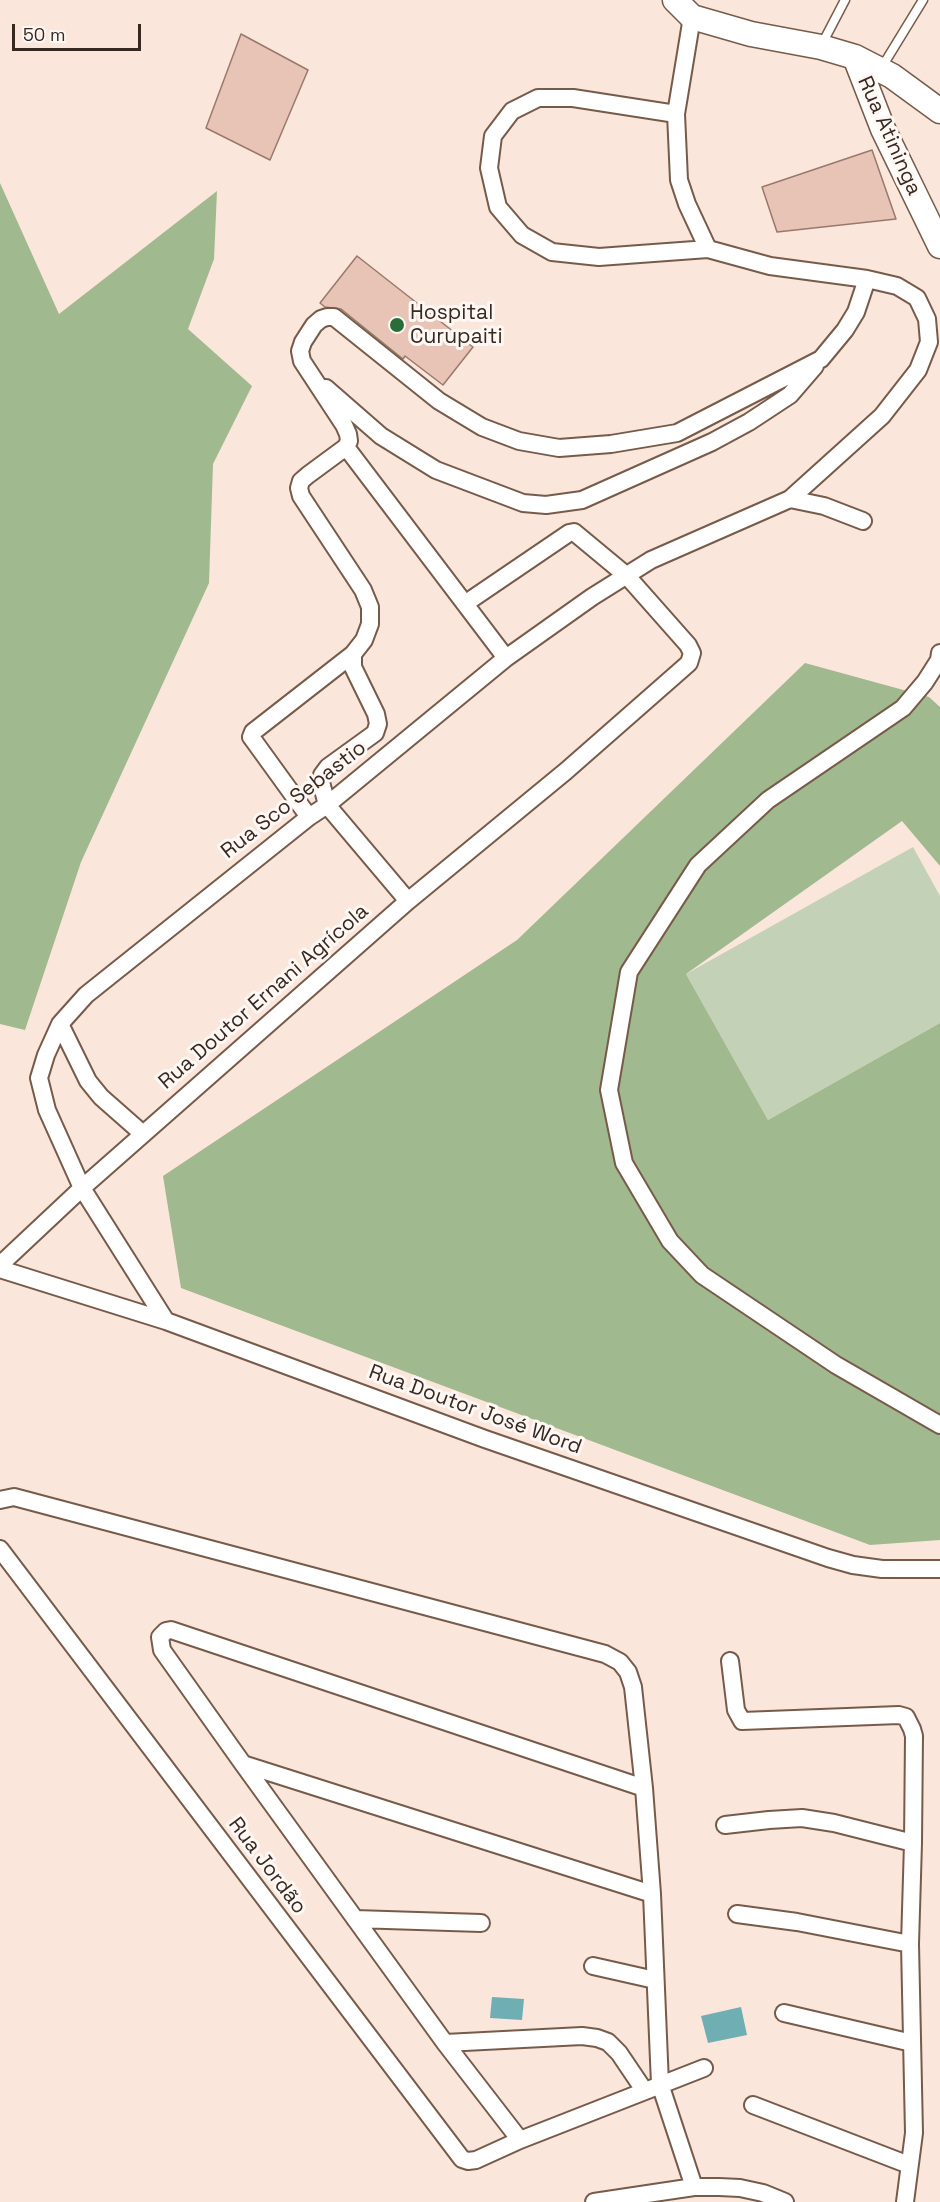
<!DOCTYPE html>
<html>
<head>
<meta charset="utf-8">
<style>
	body { margin:0 }
	#map { position:relative; width:940px; height:2202px; overflow:hidden; background:#fbe6db; font-family:"Space Grotesk",sans-serif }
	canvas { display:block }
	.scale { position:absolute; left:12px; top:24px; width:129px; height:27px; box-sizing:border-box; border:3px solid #362922; border-top:0; padding-left:8px; font-size:18px; line-height:21px; white-space:nowrap; color:#362922; -webkit-text-stroke:4px #fef7f3; paint-order:stroke }
</style>
</head>
<body>
<div id="map">
<canvas width="940" height="2202"></canvas>
<div class="scale">50 m</div>
</div>
<script>
const c = document.querySelector('canvas').getContext('2d');
c.lineJoin = 'round';
function fill(path, color) {
  c.fillStyle = color;
  c.fill(path, 'evenodd');
}
function toPath(rows) {
  const path = new Path2D();
  for (const r of rows) {
    path.moveTo(r[0], r[1]);
    for (let i = 2; i < r.length; i += 2) path.lineTo(r[i], r[i + 1]);
  }
  return path;
}
function stroke(path, color, width, dash) {
  c.strokeStyle = color;
  c.lineWidth = width;
  c.lineCap = dash ? 'butt' : 'round';
  c.setLineDash(dash || []);
  c.stroke(path);
}
function label(font, color, halo, rows, align = 'center') {
  c.font = font + ' "Space Grotesk",sans-serif';
  c.lineWidth = 6;
  c.setLineDash([]);
  c.textBaseline = 'middle';
  c.strokeStyle = halo;
  c.fillStyle = color;
  for (const [text, x, y, turn = 0] of rows) {
    c.save();
    c.translate(x, y);
    c.rotate((+turn || 0) * Math.PI / 180);
    c.textAlign = isNaN(turn) ? turn : align;
    if (halo) c.strokeText(text, 0, 0);
    c.fillText(text, 0, 0);
    c.restore();
  }
}
const green = toPath([
	[913,847,940,896,940,1023,768,1120,686,974]
]);
const forest = toPath([
	[0,183,59,314,217,191,214,259,188,329,252,386,213,464,209,583,81,862,25,1030,0,1024],
	[805,663,929,697,940,707,940,866,902,821,686,974,768,1120,940,1023,940,1540,870,1545,181,1288,163,1176,517,940]
]);
const water = toPath([
	[492,1997,524,1999,522,2020,490,2018],
	[741,2007,747,2035,708,2043,701,2016]
]);
const building = toPath([
	[241,34,308,70,270,160,206,128,241,34],
	[872,150,896,219,777,232,762,187,872,150],
	[357,256,473,347,443,385,405,356,403,359,341,309,325,307,320,303,357,256]
]);
const lane = toPath([
	[822,44,845,0],
	[882,67,923,0]
]);
const street = toPath([
	[692,17,676,114,573,98,538,98,512,111,493,136,489,168,498,207,522,235,552,252,599,257,708,249,770,266,867,279,897,286,917,298,927,319,929,342,918,370,882,416,790,499],
	[676,114,679,180,687,204,708,249],
	[326,388,381,436,436,470,523,503,546,505,582,500,712,442,749,422,790,395,815,366],
	[346,447,506,658],
	[940,653,939,660,925,682,903,708,768,800,698,865,629,972,609,1090,624,1163,670,1241,702,1275,836,1365,940,1425],
	[353,654,353,667,376,714,378,724,375,733,328,767,322,775,321,782,327,805,408,901],
	[309,817,254,741,251,737,253,732,353,654,364,640,370,624,370,607,363,590,301,496,299,488,301,481,308,475,346,447,349,441,348,434,344,425,302,361,300,351,303,342,314,325,321,319,327,317,334,317,439,401,482,427,519,441,559,448,611,444,677,433,821,359,845,330,856,312,867,279],
	[60,1024,88,1081,101,1097,143,1134],
	[0,1265,82,1188,408,901,566,771,689,663,692,653,688,645,627,576,574,532,569,533,466,603],
	[0,1269,166,1321,485,1439,828,1558,853,1565,882,1569,940,1569],
	[166,1321,82,1188,47,1110,39,1078,46,1055,60,1024,86,995,309,817,327,805,506,658,592,597,651,560,790,499,824,506,863,521],
	[0,1500,14,1497,605,1654,620,1662,628,1672,633,1687,644,1788,652,1894,660,2084,694,2187],
	[0,1549,462,2159,468,2161,476,2160,520,2140,704,2068],
	[730,1661,736,1710,742,1721,899,1715,906,1717,912,1729,914,1736,913,1843,910,1944,914,2133,905,2202],
	[243,1764,652,1894],
	[725,1825,769,1820,802,1818,834,1823,913,1843],
	[737,1914,797,1922,910,1944],
	[355,1919,481,1923],
	[593,1966,655,1980],
	[784,2013,912,2043],
	[445,2043,582,2036,597,2038,608,2042,619,2053,644,2090],
	[753,2105,909,2165],
	[520,2140,445,2043,243,1764,162,1650,160,1637,166,1631,171,1630,644,1788],
	[594,2202,694,2187,719,2187,740,2188,763,2193,785,2202]
]);
const secondary = toPath([
	[675,0,692,17,751,34,821,47,855,57,892,76,940,111],
	[855,57,883,129,940,246]
]);
const markers = [
	[397,325,8,"#2a6d38"]
];
const streetNames = [
	["Rua Atininga",889,136,66],
	["Rua Sco Sebastio",294,800,-38],
	["Rua Doutor Ernani Agrícola",264,997,-41],
	["Rua Doutor José Word",475,1410,20],
	["Rua Jordão",267,1866,53]
];
const poiNames = [
	["Hospital",410,313],
	["Curupaiti",410,337]
];
fill(green, '#c3d2b7');
fill(forest, '#a1b98e');
fill(water, '#6faeb3');
fill(building, '#e7c4b5');
stroke(building, '#99796b', 1.5);
stroke(lane, '#775b4a', 11);
stroke(street, '#775b4a', 20);
stroke(secondary, '#775b4a', 27);
stroke(lane, '#fff', 8);
stroke(street, '#fff', 16);
stroke(secondary, '#fff', 24);
for (const [x, y, r, color] of markers) {
  const dot = new Path2D();
  dot.arc(x, y, r, 0, 2 * Math.PI);
  c.fillStyle = color;
  c.fill(dot);
  stroke(dot, '#fef7f3', 2);
}
label('21px', '#362922', '#fef7f3', streetNames);
label('21px', '#362922', '#fef7f3', poiNames, 'left');
</script>
</body>
</html>
